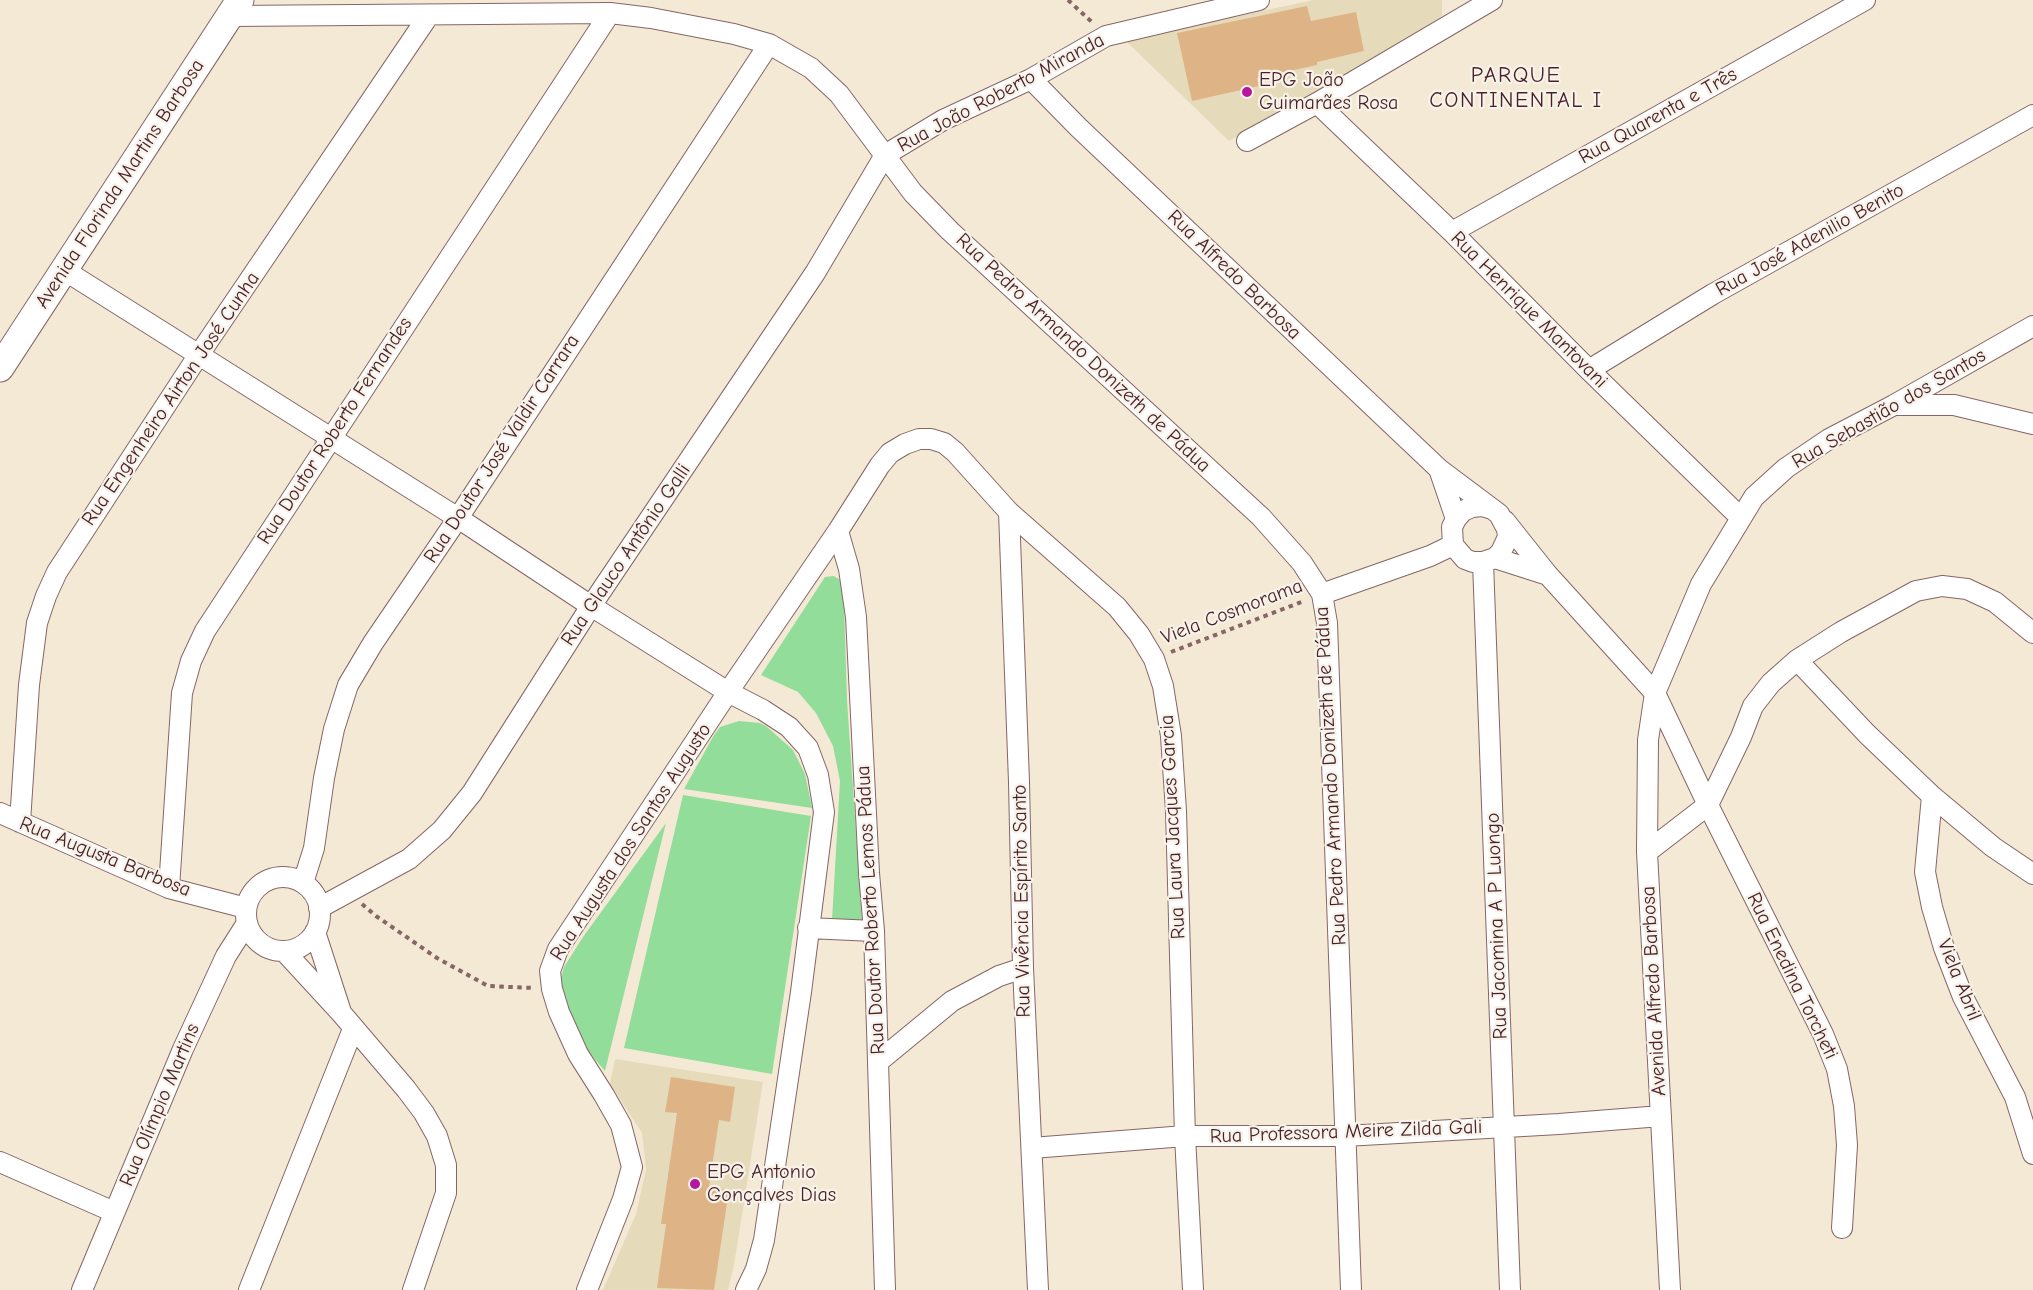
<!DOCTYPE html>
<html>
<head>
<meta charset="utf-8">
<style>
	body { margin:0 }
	canvas { display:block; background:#f4e9d5 }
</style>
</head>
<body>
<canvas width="2033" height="1290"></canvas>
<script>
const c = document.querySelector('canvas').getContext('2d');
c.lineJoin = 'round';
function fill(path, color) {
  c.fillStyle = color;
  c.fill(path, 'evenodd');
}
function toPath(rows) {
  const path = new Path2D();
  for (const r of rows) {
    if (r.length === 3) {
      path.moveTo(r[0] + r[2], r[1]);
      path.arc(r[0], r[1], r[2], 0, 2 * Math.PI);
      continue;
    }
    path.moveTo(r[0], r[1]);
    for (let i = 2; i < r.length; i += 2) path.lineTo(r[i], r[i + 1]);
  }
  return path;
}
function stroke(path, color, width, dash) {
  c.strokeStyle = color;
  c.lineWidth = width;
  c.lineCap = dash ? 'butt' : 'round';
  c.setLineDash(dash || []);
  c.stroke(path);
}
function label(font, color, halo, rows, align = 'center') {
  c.font = font + ' "Comic Neue",sans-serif';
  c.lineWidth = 4.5;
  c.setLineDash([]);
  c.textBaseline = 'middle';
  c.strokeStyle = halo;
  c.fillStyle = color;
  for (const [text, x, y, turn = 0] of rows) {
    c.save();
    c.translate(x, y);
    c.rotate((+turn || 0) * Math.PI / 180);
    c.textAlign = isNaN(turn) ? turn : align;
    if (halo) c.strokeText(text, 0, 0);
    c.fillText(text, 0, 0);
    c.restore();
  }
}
const built = toPath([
	[1313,0,1442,0,1442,15,1437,23,1229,141,1128,43,1128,40],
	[615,1059,763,1082,734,1265,728,1290,603,1290,636,1214,646,1169,642,1133,610,1084]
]);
const green = toPath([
	[834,576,840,580,843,588,844,604,847,700,862,921,832,920,840,781,833,746,816,713,798,692,761,675,825,577],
	[739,721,760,723,766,726,793,750,805,774,812,808,684,789,714,735,720,727],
	[683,795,811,816,772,1074,624,1048],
	[666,823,605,1071,587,1050,573,1026,562,990,561,978,564,967,583,937]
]);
const building = toPath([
	[1307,6,1311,21,1356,12,1364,51,1317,62,1317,65,1257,78,1259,86,1192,101,1177,33],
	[671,1077,735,1087,730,1122,719,1120,709,1187,729,1190,714,1290,657,1288,666,1224,661,1224,677,1113,665,1112]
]);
const path = toPath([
	[1068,0,1094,24],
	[1171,652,1304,601],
	[362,904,376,916,437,958,488,986,534,988]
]);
const street = toPath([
	[229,16,610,13,651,18,734,34,769,44,811,68,839,94,913,193,950,231,1261,517,1302,563,1322,594,1327,623,1351,1290],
	[1031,79,1078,127,1439,469,1499,514,1507,529,1508,537,1501,552,1495,558,1483,562,1473,562,1465,559,1453,545,1452,527,1456,519,1463,511,1472,507,1482,506,1492,509],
	[1317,103,1452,232,1589,370,1740,517],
	[1247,141,1317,103,1492,0],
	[1452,232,1865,0],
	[64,270,458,518,591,606,728,692,763,710,789,727,808,748,818,775,824,812,801,992,764,1240,756,1269,746,1290],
	[1589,370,1713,294,2033,115],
	[1896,405,1954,405,2033,424],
	[1439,469,1456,519],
	[1009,512,1019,782,1023,968,1038,1290],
	[1505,521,1548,575,1655,693,1708,805,1823,1034,1837,1069,1844,1106,1847,1145,1842,1228],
	[838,531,849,569,856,617,869,873,874,931,885,1290],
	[1495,558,1548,575],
	[1483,562,1510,1290],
	[1322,594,1430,556,1453,545],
	[1797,660,1867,734,1932,796,1993,847,2033,874],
	[1932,796,1925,872,1932,907,1944,948,1963,997,2015,1097,2033,1154],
	[0,813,169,888,246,908],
	[20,822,29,685,37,623,46,596,57,572,198,356,429,15],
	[1647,852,1708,805,1741,737,1753,706,1771,683,1797,660,1841,632,1916,591,1942,586,1967,589,1995,602,2033,633],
	[283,914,37],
	[303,883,314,848,324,778,334,729,348,685,373,643,458,518,769,44],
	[169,888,182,693,191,661,205,631,610,13],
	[319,908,409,859,442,830,472,793,591,606,815,273,885,155,943,120,1031,79,1106,36,1259,0],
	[808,928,874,931],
	[315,932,340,1009],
	[284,951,342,1014,406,1089,424,1113,437,1136,446,1165,446,1193,413,1290],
	[878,1062,952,1001,999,976,1023,968],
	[1032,1148,1185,1136,1345,1136,1559,1124,1661,1116],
	[0,1162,114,1212],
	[82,1290,183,1049,226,956,247,923],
	[249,1290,353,1029],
	[587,1290,623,1199,632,1167,621,1125,604,1095,578,1054,559,1012,552,989,550,971,558,949,728,692,838,531,880,465,890,453,905,444,919,439,931,439,944,443,955,452,1009,512,1117,607,1139,634,1154,659,1163,686,1171,736,1176,811,1185,1136,1193,1290],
	[1670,1290,1647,852,1648,740,1655,693,1701,584,1754,497,1786,468,1829,439,1894,405,2033,326]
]);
const secondary = toPath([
	[0,368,240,0]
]);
const markers = [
	[1247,92,6,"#b5179e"],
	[695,1184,6,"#b5179e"]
];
const poiNames = [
	["EPG João",1259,80],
	["Guimarães Rosa",1259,103],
	["EPG Antonio",707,1172],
	["Gonçalves Dias",707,1195]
];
const streetNames = [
	["Rua João Roberto Miranda",1001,93,-28],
	["Rua Quarenta e Três",1658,116,-29],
	["Avenida Florinda Martins Barbosa",120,184,-57],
	["Rua José Adenilio Benito",1810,240,-29],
	["Rua Alfredo Barbosa",1234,275,44],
	["Rua Henrique Mantovani",1529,310,45],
	["Rua Pedro Armando Donizeth de Pádua",1083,353,43],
	["Rua Engenheiro Airton José Cunha",171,399,-56],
	["Rua Sebastião dos Santos",1889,409,-30],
	["Rua Doutor Roberto Fernandes",335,431,-57],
	["Rua Doutor José Valdir Carrara",502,449,-57],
	["Rua Glauco Antônio Galli",626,555,-56],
	["Viela Cosmorama",1232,612,-21],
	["Rua Pedro Armando Donizeth de Pádua",1331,776,-93],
	["Rua Laura Jacques Garcia",1173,827,-93],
	["Rua Augusta dos Santos Augusto",631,842,-57],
	["Rua Augusta Barbosa",105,857,22],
	["Rua Vivência Espírito Santo",1022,901,-91],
	["Rua Doutor Roberto Lemos Pádua",871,910,-93],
	["Rua Jacomina A P Luongo",1497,926,-92],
	["Rua Enedina Torcheti",1792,976,64],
	["Viela Abril",1959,980,68],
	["Avenida Alfredo Barbosa",1654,991,-93],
	["Rua Olímpio Martins",160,1105,-67],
	["Rua Professora Meire Zilda Gali",1346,1132,-2]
];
const quarterNames = [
	["PARQUE",1516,76],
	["CONTINENTAL I",1516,101]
];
fill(built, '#e5dbba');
fill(green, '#93dd9a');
fill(building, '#deb487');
stroke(street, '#866666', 22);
stroke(secondary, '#866666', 29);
stroke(path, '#866666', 4, [4.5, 4.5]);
stroke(street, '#fff', 20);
stroke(secondary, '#fff', 27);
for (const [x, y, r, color] of markers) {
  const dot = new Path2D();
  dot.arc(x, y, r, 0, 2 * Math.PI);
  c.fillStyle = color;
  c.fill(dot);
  stroke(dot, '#f7f3e8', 2);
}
label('20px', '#4a1f2b', '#f7f3e8', poiNames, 'left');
label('20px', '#4a1f2b', '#f7f3e8', streetNames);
c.letterSpacing = '1.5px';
label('22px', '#4a1f2b', '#f7f3e8', quarterNames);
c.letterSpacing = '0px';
</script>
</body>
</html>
